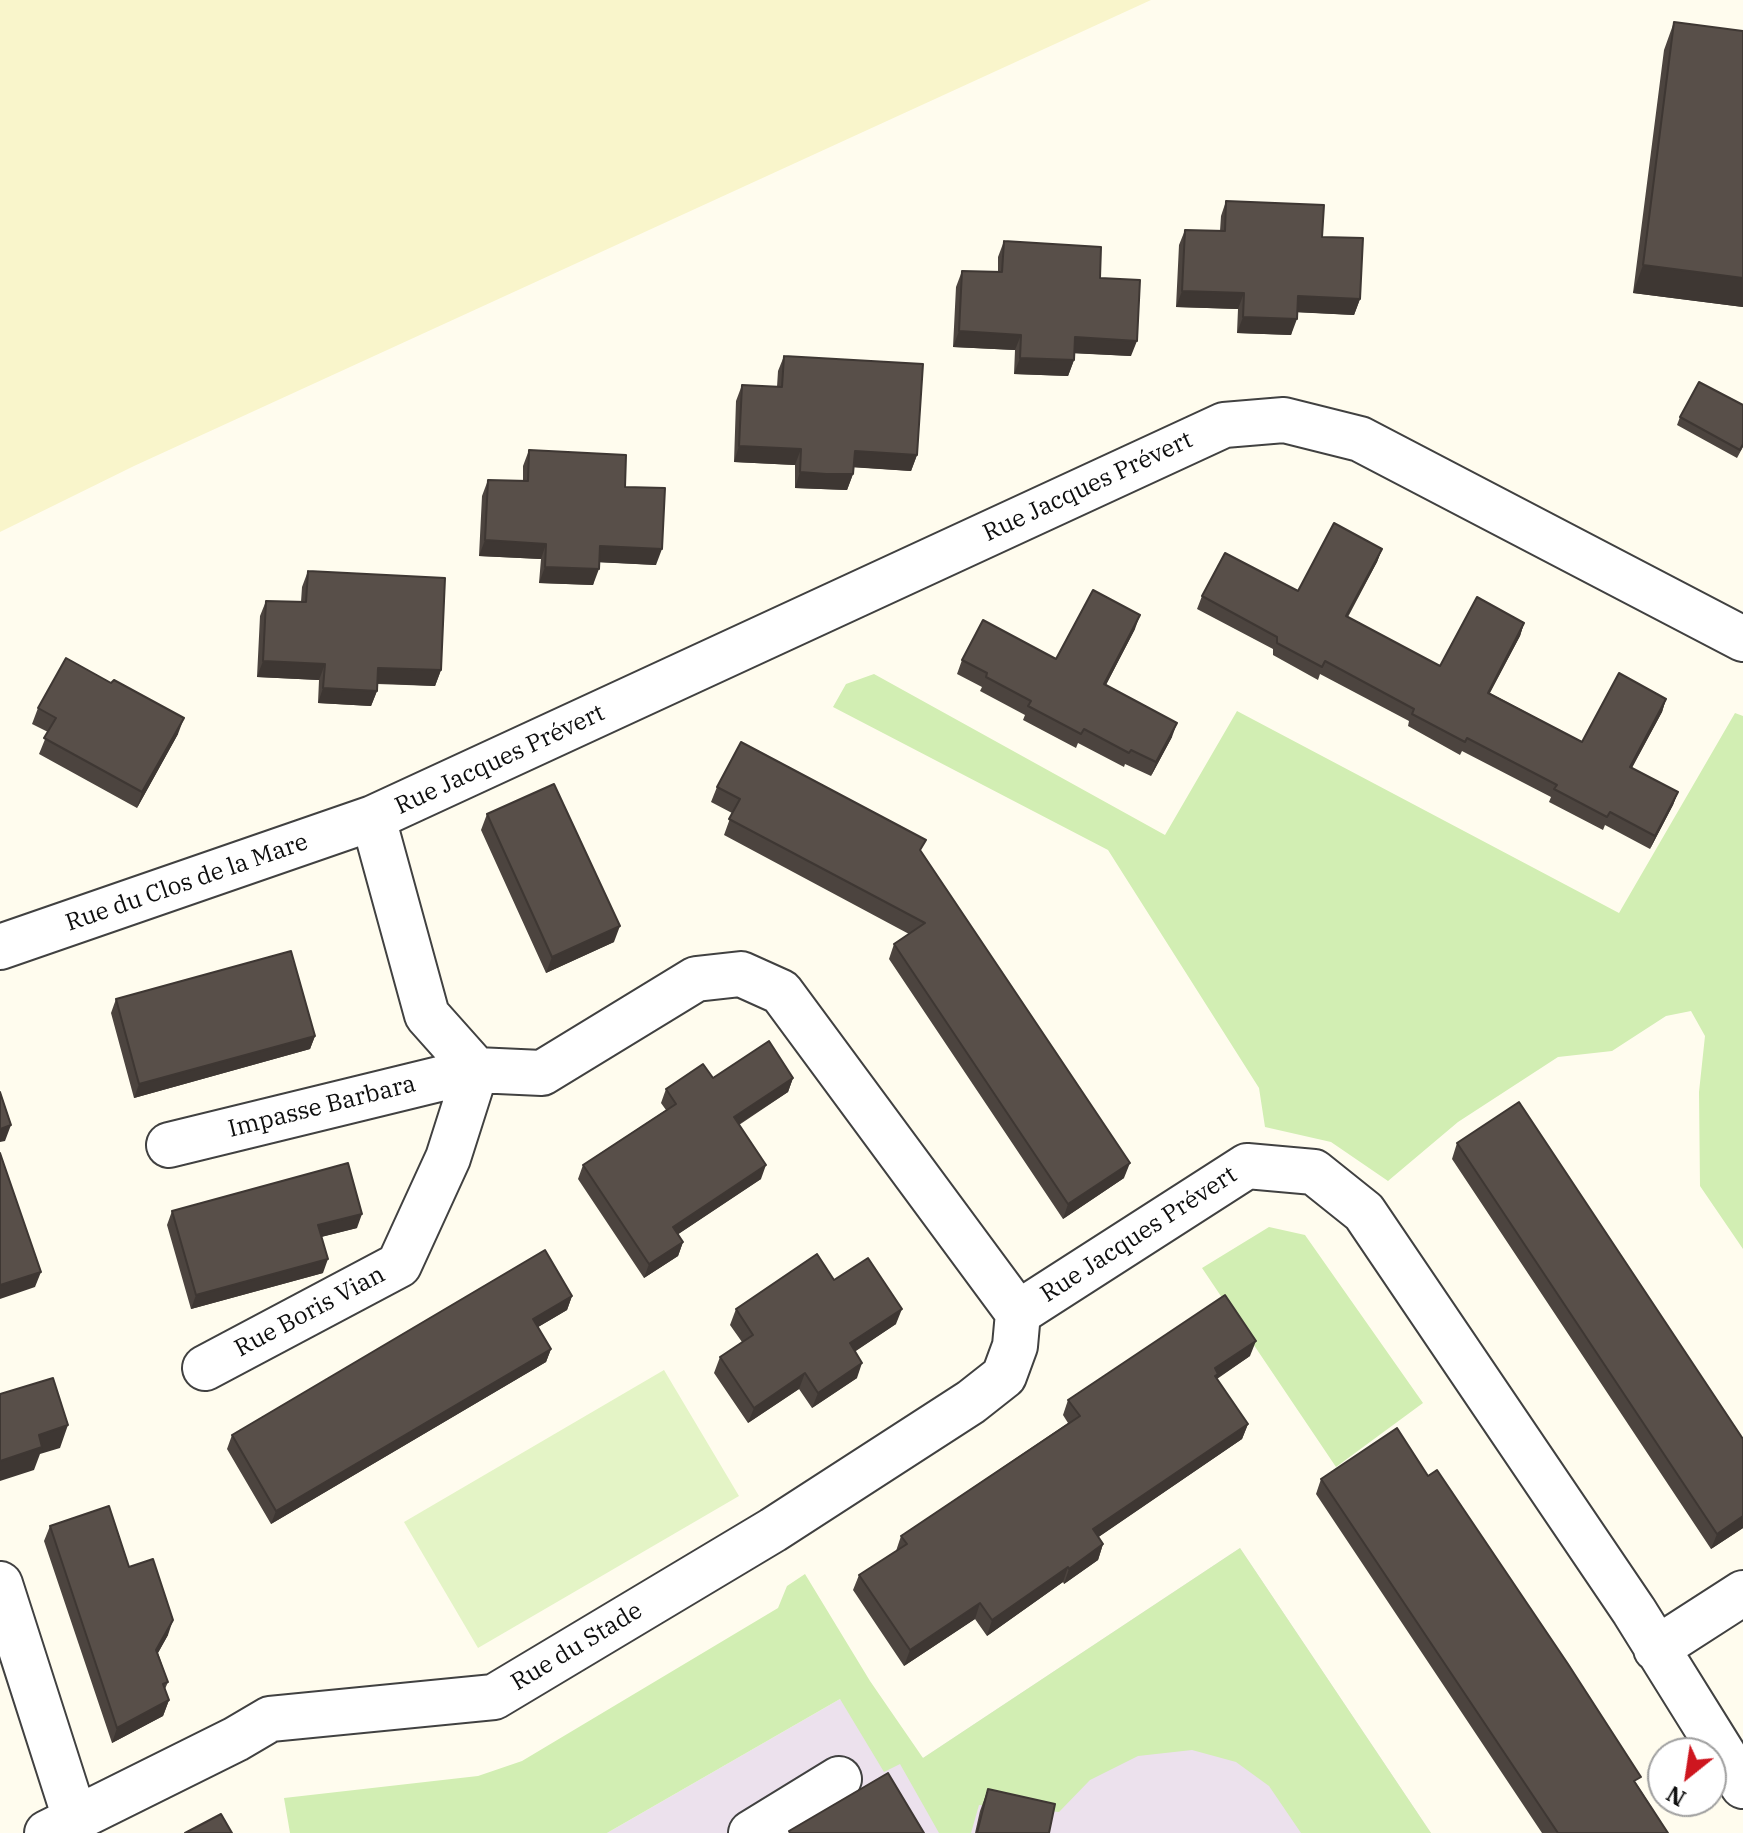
<!DOCTYPE html>
<html>
<head>
<meta charset="utf-8">
<style>
	body { margin:0 }
	#map { position:relative; width:1743px; height:1833px; overflow:hidden; background:#fffcee; font-family:"IBM Plex Serif",serif }
	canvas { display:block }
	.north { position:absolute; left:1647px; top:1737px; width:80px; height:80px; box-sizing:border-box; background:#fff; border:2px solid #9f9f9f; border-radius:50%; rotate:210deg; font-size:22px; font-weight:700; line-height:32px; text-align:center; color:#0e0e0e }
	.north::after { content:''; display:block; margin:auto; width:28px; height:36px; background:#ce161f; clip-path:polygon(50% 0,100% 100%,50% 72%,0 100%) }
</style>
</head>
<body>
<div id="map">
<canvas width="1743" height="1833"></canvas>
<div class="north">N</div>
</div>
<script>
const c = document.querySelector('canvas').getContext('2d');
c.lineJoin = 'round';
function fill(path, color) {
  c.fillStyle = color;
  c.fill(path, 'evenodd');
}
function toPath(rows) {
  const path = new Path2D();
  for (const r of rows) {
    path.moveTo(r[0], r[1]);
    for (let i = 2; i < r.length; i += 2) path.lineTo(r[i], r[i + 1]);
  }
  return path;
}
function stroke(path, color, width, dash) {
  c.strokeStyle = color;
  c.lineWidth = width;
  c.lineCap = dash ? 'butt' : 'round';
  c.setLineDash(dash || []);
  c.stroke(path);
}
function label(font, color, halo, rows, align = 'center') {
  c.font = font + ' "IBM Plex Serif",serif';
  c.lineWidth = 8;
  c.setLineDash([]);
  c.textBaseline = 'middle';
  c.strokeStyle = halo;
  c.fillStyle = color;
  for (const [text, x, y, turn = 0] of rows) {
    c.save();
    c.translate(x, y);
    c.rotate((+turn || 0) * Math.PI / 180);
    c.textAlign = isNaN(turn) ? turn : align;
    if (halo) c.strokeText(text, 0, 0);
    c.fillText(text, 0, 0);
    c.restore();
  }
}
const industrial = toPath([
	[1240,1548,1431,1833,607,1833,840,1699,923,1758]
]);
const farmland = toPath([
	[0,0,1151,0,134,466,0,532]
]);
const green = toPath([
	[874,674,1165,835,1237,711,1619,913,1735,713,1743,716,1743,1249,1700,1186,1699,1092,1705,1036,1691,1011,1666,1016,1612,1051,1558,1057,1458,1122,1388,1181,1331,1142,1265,1127,1259,1088,1108,850,833,707,846,684],
	[1269,1227,1305,1235,1423,1403,1336,1467,1202,1268],
	[1240,1548,1431,1833,1301,1833,1269,1786,1236,1762,1192,1750,1138,1756,1090,1780,1059,1812,979,1805,971,1833,939,1833,900,1764,884,1772,840,1699,607,1833,290,1833,284,1798,478,1776,522,1761,778,1608,787,1586,805,1574,870,1681,923,1758]
]);
const pitch = toPath([
	[664,1370,739,1496,478,1648,404,1522]
]);
const minor = toPath([
	[1743,639,1360,439,1284,420,1224,425,373,818,427,1015,476,1070,542,1073,696,979,741,974,781,992,1018,1313,1247,1166,1314,1172,1364,1212,1634,1611,1743,1786],
	[0,947,373,818],
	[169,1145,476,1070,448,1158,399,1265,205,1368],
	[0,1584,75,1818],
	[1656,1649,1743,1593],
	[47,1833,236,1739,270,1719,494,1697,773,1530,971,1402,1004,1376,1015,1346,1018,1313],
	[751,1833,839,1779]
]);
const wall = toPath([
	[1674,22,1743,31,1743,307,1633,293,1664,50],
	[1226,201,1322,237,1360,299,1354,315,1297,312,1291,335,1237,333,1238,309,1176,307,1179,245,1185,230,1220,231,1221,216],
	[1004,241,1100,278,1131,356,1074,353,1074,360,1068,376,1014,374,1015,350,953,347,956,287,962,271,998,272,998,257],
	[784,356,917,455,911,471,854,467,853,474,847,490,795,488,795,465,734,462,736,401,742,385,777,387,778,371],
	[1743,405,1743,447,1737,458,1677,425,1680,417],
	[529,450,625,487,656,565,599,562,593,585,539,583,541,559,479,556,482,496,488,480,523,481,523,466],
	[1382,549,1377,562,1348,617,1440,666,1524,623,1520,636,1490,693,1582,742,1666,699,1662,712,1632,768,1678,792,1673,805,1650,849,1605,825,1603,830,1549,802,1551,797,1462,751,1460,755,1408,726,1409,721,1320,674,1318,680,1273,655,1273,649,1197,609,1202,596,1298,591],
	[308,571,441,670,435,686,377,684,377,691,371,706,318,703,319,680,257,677,260,616,266,601,301,602,302,587],
	[1135,629,1106,685,1172,737,1151,776,1125,764,1124,767,1078,743,1076,748,1023,720,1025,715,980,691,982,687,957,674,962,660,1056,659],
	[111,683,178,734,137,808,39,754,48,732,32,724,38,708],
	[717,787,921,852,1124,1178,1063,1219,889,959,894,944,909,934,724,835,732,813,711,802],
	[487,814,614,942,546,973,481,830],
	[116,999,315,1036,310,1049,134,1098,111,1013],
	[713,1078,793,1078,788,1092,739,1125,761,1179,678,1234,683,1242,678,1256,644,1278,578,1179,583,1165,666,1110,661,1103,666,1089],
	[1457,1143,1743,1528,1711,1549,1452,1159],
	[172,1211,357,1228,321,1237,323,1273,191,1309,167,1225],
	[834,1280,896,1324,855,1351,857,1378,812,1408,799,1389,748,1423,714,1373,720,1357,742,1342,730,1325,736,1309],
	[572,1296,567,1310,538,1327,551,1349,546,1362,271,1524,227,1449,232,1435],
	[1250,1356,1217,1379,1248,1424,1242,1439,1098,1537,1103,1544,1098,1560,1064,1584,1063,1582,987,1636,975,1619,904,1666,853,1590,859,1575,896,1551,901,1536,1068,1423,1063,1415,1068,1400],
	[1428,1476,1638,1786,1668,1833,1542,1833,1316,1494,1321,1479],
	[50,1526,129,1567,168,1635,158,1653,168,1682,165,1689,169,1700,163,1716,112,1743,44,1541],
	[988,1789,1049,1833,975,1833,980,1811]
]);
const shadedWall = toPath([
	[1643,265,1743,278,1743,307,1633,293],
	[1182,291,1244,293,1238,309,1176,307],
	[1298,296,1360,299,1354,315,1292,312],
	[1243,317,1297,319,1291,335,1237,333],
	[959,331,1021,335,1015,350,953,347],
	[1075,337,1137,341,1131,356,1069,353],
	[1020,358,1074,360,1068,376,1014,374],
	[739,446,801,449,795,465,734,462],
	[855,451,917,455,911,471,849,467],
	[800,472,853,474,847,490,795,488],
	[485,540,546,544,541,559,479,556],
	[600,546,662,549,656,565,594,562],
	[1382,549,1377,562,1341,628,1346,616],
	[545,567,599,569,593,585,539,583],
	[1140,615,1135,629,1099,698,1104,684],
	[1524,623,1520,636,1483,705,1488,693],
	[263,661,325,664,319,680,257,677],
	[378,668,441,670,435,686,372,683],
	[323,688,377,691,371,706,318,703],
	[1666,699,1662,712,1625,780,1630,767],
	[184,718,178,734,137,808,142,792],
	[1177,723,1172,737,1151,776,1156,762],
	[1678,792,1673,805,1650,849,1655,836],
	[620,926,614,942,546,973,552,957],
	[315,1036,310,1049,134,1098,139,1084],
	[793,1078,788,1092,728,1131,734,1117],
	[11,1125,5,1141,0,1142,0,1129],
	[1130,1163,1124,1178,1063,1219,1068,1204],
	[766,1165,761,1179,668,1241,673,1227],
	[362,1214,357,1228,313,1239,318,1225],
	[683,1242,678,1256,644,1278,649,1264],
	[328,1259,323,1273,191,1309,196,1295],
	[41,1272,35,1287,0,1299,0,1285],
	[572,1296,567,1310,528,1333,533,1319],
	[902,1309,896,1324,844,1359,850,1343],
	[1256,1341,1250,1356,1216,1379,1212,1389,1215,1368],
	[551,1349,546,1362,271,1524,276,1511],
	[862,1363,857,1378,812,1408,818,1393],
	[805,1373,799,1389,748,1423,754,1408],
	[1248,1424,1242,1439,1087,1545,1093,1529],
	[68,1425,60,1448,40,1454,34,1470,0,1481,0,1461,39,1435],
	[1743,1516,1743,1528,1711,1549,1717,1534],
	[1103,1544,1098,1560,1064,1584,1069,1569],
	[1068,1567,1063,1582,987,1636,992,1620],
	[980,1603,975,1619,904,1666,910,1650],
	[173,1620,168,1635,151,1665,156,1650],
	[169,1700,163,1716,112,1743,117,1728]
]);
const building = toPath([
	[1674,22,1743,31,1743,278,1643,265,1674,22],
	[1226,201,1324,205,1322,237,1363,238,1360,299,1298,296,1297,319,1243,317,1244,293,1182,291,1185,230,1225,231,1226,201],
	[1004,241,1101,247,1100,278,1140,280,1137,341,1075,337,1074,360,1020,358,1021,335,959,331,962,271,1002,272,1004,241],
	[784,356,923,364,917,455,855,451,853,474,826,474,800,472,801,449,739,446,742,385,782,387,784,356],
	[1699,382,1743,405,1743,444,1740,450,1680,417,1699,382],
	[529,450,626,455,625,487,665,488,662,549,600,546,599,569,545,567,546,544,485,540,488,480,528,481,529,450],
	[1334,523,1382,549,1346,616,1440,666,1477,597,1524,623,1488,693,1582,742,1619,673,1666,699,1630,767,1678,792,1655,836,1610,812,1607,817,1554,789,1557,785,1467,738,1465,742,1412,714,1414,709,1325,661,1322,667,1277,643,1277,637,1202,596,1225,553,1298,591,1334,523],
	[308,571,445,578,441,670,378,668,377,691,323,688,325,664,263,661,266,601,306,602,308,571],
	[1093,590,1140,615,1104,684,1177,723,1156,762,1131,750,1129,753,1084,729,1081,734,1028,706,1031,701,986,677,987,673,962,660,983,620,1056,659,1093,590],
	[66,658,111,683,114,680,184,718,142,792,44,738,56,718,38,708,66,658],
	[741,742,926,840,920,850,1130,1163,1068,1204,894,944,925,923,729,819,740,799,717,787,741,742],
	[554,784,620,926,552,957,487,814,554,784],
	[291,951,315,1036,139,1084,116,999,291,951],
	[769,1041,793,1078,734,1117,766,1165,673,1227,683,1242,649,1264,583,1165,676,1104,666,1089,703,1064,713,1078,769,1041],
	[0,1092,11,1125,0,1129,0,1092],
	[1519,1102,1743,1439,1743,1516,1717,1534,1457,1143,1519,1102],
	[0,1153,41,1272,0,1285,0,1153],
	[348,1163,362,1214,318,1225,328,1259,196,1295,172,1211,348,1163],
	[545,1250,572,1296,533,1319,551,1349,276,1511,232,1435,545,1250],
	[817,1254,834,1280,868,1258,902,1309,850,1343,862,1363,818,1393,805,1373,754,1408,720,1357,753,1335,736,1309,817,1254],
	[1225,1295,1256,1341,1215,1368,1218,1374,1215,1376,1248,1424,1093,1529,1103,1544,1069,1569,1068,1567,992,1620,980,1603,910,1650,859,1575,907,1544,901,1536,1080,1416,1068,1400,1225,1295],
	[53,1378,68,1425,39,1435,42,1447,0,1461,0,1394,53,1378],
	[1397,1428,1428,1476,1437,1470,1568,1664,1641,1777,1634,1781,1668,1833,1558,1833,1321,1479,1397,1428],
	[109,1506,129,1567,153,1559,173,1620,156,1650,168,1682,163,1684,169,1700,117,1728,50,1526,109,1506],
	[888,1773,924,1833,790,1833,789,1831,888,1773],
	[988,1789,1055,1804,1049,1833,977,1833,988,1789],
	[221,1814,232,1833,185,1833,221,1814]
]);
const streetNames = [
	["Rue Jacques Prévert",1088,487,-25],
	["Rue Jacques Prévert",500,760,-25],
	["Rue du Clos de la Mare",187,883,-19],
	["Impasse Barbara",322,1107,-14],
	["Rue Jacques Prévert",1139,1235,-33],
	["Rue Boris Vian",310,1312,-28],
	["Rue du Stade",577,1647,-31]
];
fill(industrial, '#ece1ed');
fill(farmland, '#f9f5cb');
fill(green, '#d2eeb3');
fill(pitch, '#e4f4c6');
stroke(minor, '#414141', 48);
stroke(minor, '#fff', 44);
fill(wall, '#4c443f');
fill(shadedWall, '#3e3733');
fill(building, '#584f49');
stroke(building, '#3e3733', 2);
label('24px', '#0e0e0e', '#fff', streetNames);
</script>
</body>
</html>
